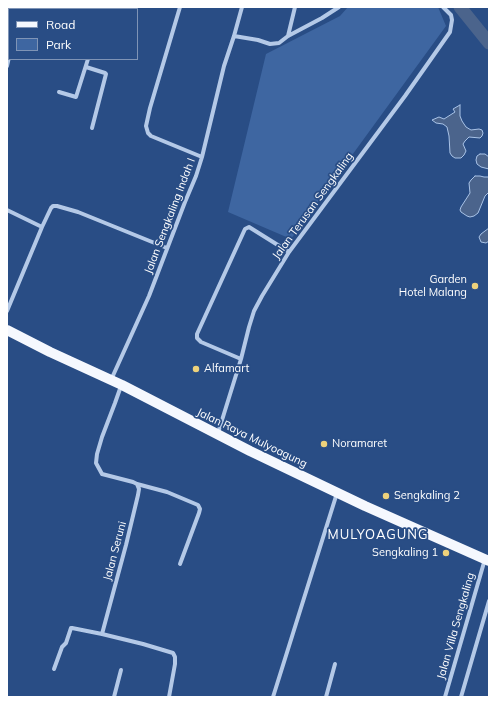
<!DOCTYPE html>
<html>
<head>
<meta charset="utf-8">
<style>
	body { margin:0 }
	#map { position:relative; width:496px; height:704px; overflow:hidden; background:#294d85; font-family:Mulish,sans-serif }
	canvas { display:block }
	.frame { position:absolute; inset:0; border:8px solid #fff; pointer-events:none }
	.legend { position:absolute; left:8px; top:8px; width:130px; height:52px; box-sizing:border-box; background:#294d85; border:1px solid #7f94b6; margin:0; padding:5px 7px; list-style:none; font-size:12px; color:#fff }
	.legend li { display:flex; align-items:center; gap:8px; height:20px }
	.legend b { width:20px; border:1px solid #7f94b6 }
</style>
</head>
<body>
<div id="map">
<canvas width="496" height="704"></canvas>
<div class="frame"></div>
<ul class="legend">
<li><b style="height:5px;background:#f5f8fe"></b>Road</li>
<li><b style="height:11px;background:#3e66a1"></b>Park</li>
</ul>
</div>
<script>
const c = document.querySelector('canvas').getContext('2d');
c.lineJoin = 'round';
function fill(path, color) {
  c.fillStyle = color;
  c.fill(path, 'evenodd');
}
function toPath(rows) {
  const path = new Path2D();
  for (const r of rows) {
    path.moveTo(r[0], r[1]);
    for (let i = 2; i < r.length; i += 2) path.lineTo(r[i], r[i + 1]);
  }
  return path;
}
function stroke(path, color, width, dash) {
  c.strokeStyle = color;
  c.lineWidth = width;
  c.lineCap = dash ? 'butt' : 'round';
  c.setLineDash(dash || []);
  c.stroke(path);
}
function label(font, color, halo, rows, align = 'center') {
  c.font = font + ' Mulish,sans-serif';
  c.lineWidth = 3.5;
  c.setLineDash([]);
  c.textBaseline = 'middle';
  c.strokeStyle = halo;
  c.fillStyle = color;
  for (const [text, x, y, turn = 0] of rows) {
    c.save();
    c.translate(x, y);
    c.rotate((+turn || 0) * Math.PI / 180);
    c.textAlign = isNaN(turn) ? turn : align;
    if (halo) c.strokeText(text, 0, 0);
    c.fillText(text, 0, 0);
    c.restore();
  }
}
const green = toPath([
	[348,7,438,7,446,26,291,239,228,212,266,54,340,16]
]);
const water = toPath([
	[460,105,460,116,462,121,466,127,471,130,479,129,482,130,483,133,482,136,480,138,469,137,465,141,463,144,466,151,464,155,461,158,455,158,452,156,450,153,449,136,447,127,443,124,436,123,432,120,439,117,444,119,455,112,453,109,460,105],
	[480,154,485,154,489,157,489,169,481,167,477,164,476,160,477,156,480,154],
	[475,176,480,176,484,177,489,177,489,192,485,196,478,213,474,216,470,217,467,216,461,212,460,210,461,207,470,193,469,183,471,180,475,176],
	[489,228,489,241,486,243,481,242,479,237,481,234,489,228]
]);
const canal = toPath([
	[460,7,489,43]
]);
const street = toPath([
	[180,7,150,108,146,126,148,133,151,136,202,157],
	[23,9,23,7],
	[103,9,104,7],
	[234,36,258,40,270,44,279,43,288,36,322,18,339,7],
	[288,36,295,7],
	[7,66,9,57],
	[86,67,105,73,106,74,92,128],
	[59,92,76,97,88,59],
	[7,210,42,227,7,311],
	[42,227,51,208,53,206,57,206,78,212,167,248],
	[241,359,201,342,197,338,197,334,245,229,249,227,289,252],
	[111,380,149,296,185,202,196,176,202,157,224,66,234,36,242,7],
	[121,386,115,403,102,437,97,454,96,463,102,474,133,482,137,484,139,489,138,495,126,545,102,634,143,644,173,653,175,657,175,664,169,697],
	[218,433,241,359,249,327,254,311,262,296,289,252,405,96,450,32,452,20,451,15,443,7],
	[137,484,167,492,198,505,200,509,199,513,180,564],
	[54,669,62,647,66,643,71,628,72,628,102,634],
	[114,697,121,670],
	[273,697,337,493],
	[326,697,335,664],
	[445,697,485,559],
	[461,697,489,601]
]);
const primary = toPath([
	[7,330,50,352,122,385,250,451,365,506,489,561]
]);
const markers = [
	[475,286,4,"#eed27b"],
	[196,369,4,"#eed27b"],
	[324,444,4,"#eed27b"],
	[386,496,4,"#eed27b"],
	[446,553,4,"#eed27b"]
];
const streetNames = [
	["Jalan Terusan Sengkaling",313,206,-54],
	["Jalan Sengkaling Indah I",170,216,-69],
	["Jalan Raya Mulyoagung",252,438,26],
	["Jalan Seruni",115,551,-75],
	["Jalan Villa Sengkaling",456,626,-74]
];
const poiNames = [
	["Garden",467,280,"right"],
	["Hotel Malang",467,293,"right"],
	["Alfamart",204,369],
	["Noramaret",332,444],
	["Sengkaling 2",394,496],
	["Sengkaling 1",438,553,"right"]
];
const quarterNames = [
	["MULYOAGUNG",378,535]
];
fill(green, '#3e66a1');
fill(water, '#4b648c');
stroke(water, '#a9c3e7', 1);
stroke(canal, '#4b648c', 13);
stroke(street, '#b4c9e7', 4);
stroke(primary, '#f5f8fe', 10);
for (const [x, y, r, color] of markers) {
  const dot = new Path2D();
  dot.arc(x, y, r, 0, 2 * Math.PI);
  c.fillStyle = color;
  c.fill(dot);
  stroke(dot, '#294d85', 1.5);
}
label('11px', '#fff', '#294d85', streetNames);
label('11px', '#fff', '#294d85', poiNames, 'left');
c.letterSpacing = '1px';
label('13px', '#fff', '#294d85', quarterNames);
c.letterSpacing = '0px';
</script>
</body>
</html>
